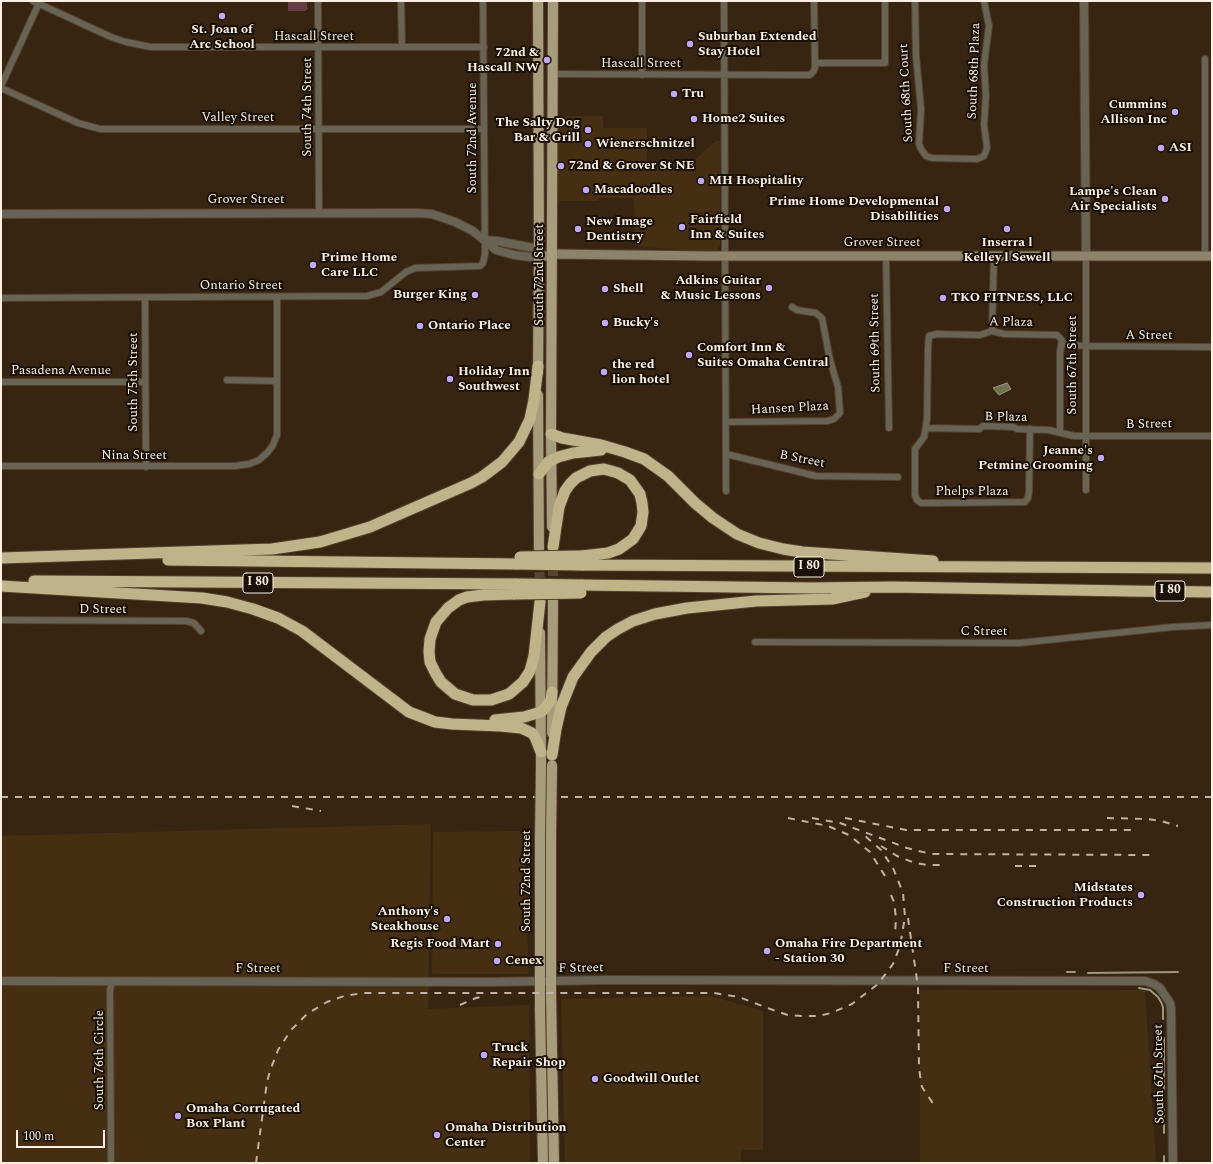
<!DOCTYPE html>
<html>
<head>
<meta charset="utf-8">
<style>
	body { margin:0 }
	#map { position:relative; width:1213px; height:1164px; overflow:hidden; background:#382511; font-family:Spectral,serif }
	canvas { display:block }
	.frame { position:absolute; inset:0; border:2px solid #fdf0e3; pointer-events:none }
	.scale { position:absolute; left:16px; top:1130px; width:89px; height:18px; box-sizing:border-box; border:2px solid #fdf0e3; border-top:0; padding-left:5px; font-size:12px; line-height:14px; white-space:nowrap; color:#fdf0e3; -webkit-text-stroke:3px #191108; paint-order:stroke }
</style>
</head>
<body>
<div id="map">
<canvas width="1213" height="1164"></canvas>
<div class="frame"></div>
<div class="scale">100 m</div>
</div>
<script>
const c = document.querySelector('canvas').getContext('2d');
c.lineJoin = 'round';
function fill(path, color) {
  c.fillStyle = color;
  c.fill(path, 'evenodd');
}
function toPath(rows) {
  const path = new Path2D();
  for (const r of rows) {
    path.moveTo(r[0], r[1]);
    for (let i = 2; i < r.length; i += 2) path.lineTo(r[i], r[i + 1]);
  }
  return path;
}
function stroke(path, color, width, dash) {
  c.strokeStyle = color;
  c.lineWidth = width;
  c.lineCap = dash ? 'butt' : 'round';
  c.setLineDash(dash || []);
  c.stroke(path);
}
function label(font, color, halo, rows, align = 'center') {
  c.font = font + ' Spectral,serif';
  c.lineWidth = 4;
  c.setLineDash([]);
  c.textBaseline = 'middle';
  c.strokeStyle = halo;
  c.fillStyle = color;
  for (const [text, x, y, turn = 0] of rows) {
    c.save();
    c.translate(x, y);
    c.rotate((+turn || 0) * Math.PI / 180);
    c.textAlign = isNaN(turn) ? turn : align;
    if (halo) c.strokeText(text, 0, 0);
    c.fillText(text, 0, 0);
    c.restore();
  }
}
const built = toPath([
	[558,116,603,116,603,128,647,128,647,163,696,164,696,159,716,141,722,141,720,167,720,245,718,249,715,251,694,251,635,246,634,198,599,198,598,201,558,201],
	[431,824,428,1009,529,1005,530,1163,1,1163,1,836],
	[523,831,529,974,432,974,433,832],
	[920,990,1145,990,1156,1163,920,1163],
	[711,996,763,1011,763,1150,741,1150,741,1163,565,1163,561,999]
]);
const green = toPath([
	[288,1,307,1,307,7,308,9,305,11,288,11]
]);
const water = toPath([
	[1007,383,1011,389,999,395,993,388,1007,383]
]);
const stream = toPath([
	[1067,972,1075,972],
	[1088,973,1178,972],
	[1139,988,1150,990,1158,997,1161,1002,1163,1007,1163,1019],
	[1164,1133,1164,1038],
	[1164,1156,1164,1163]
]);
const primaryTunnel = toPath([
	[539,557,540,591],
	[553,591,553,557]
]);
const minor = toPath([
	[33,1,111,37,126,42,151,47,484,47],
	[318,1,319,213],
	[401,1,402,47],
	[642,1,642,75],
	[724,1,726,491],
	[915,1,916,56,921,109,919,144,921,149,926,156,932,158,977,159,984,156,987,148,984,125,986,96,984,65,989,26,984,1],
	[1205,59,1205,256],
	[815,63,885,63,885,1],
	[553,74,810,75,813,72,815,68,814,1],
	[1,86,40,1],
	[1,88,78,123,100,129,484,129],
	[1086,256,1086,490],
	[886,257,889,428],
	[1,298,367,296,381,292,406,272,415,268,480,266,483,263,485,254,483,1],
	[145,298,146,467],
	[992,331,994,256],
	[1061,344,1085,346,1212,347],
	[227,380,277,381],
	[1,382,145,382],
	[726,422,827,421,834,419,840,413,838,387,830,360,822,318,816,313,797,310,792,307],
	[926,428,979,429,983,426,1013,427,1017,429,1049,430,1074,436,1212,436],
	[1030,429,1029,492,1028,498,1025,502,936,503,921,503,917,500,915,495,915,449,924,437,927,419,928,348,929,336,937,334,980,335,992,331,1004,334,1057,335,1061,339,1062,341,1060,352,1060,432],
	[726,454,816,476,898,477],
	[1,466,235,466,249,464,259,460,268,452,273,445,277,435,277,297],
	[1,620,186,621,194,623,201,631],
	[755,642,1019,643,1173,627,1212,625],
	[111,1163,110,990,112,982]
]);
const tertiary = toPath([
	[1084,1,1086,256],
	[1,214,416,213,432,214,455,222,473,231,496,250,514,255,539,258],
	[484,240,497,241,539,249],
	[1,981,493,982,605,980,1145,981,1154,984,1160,988,1170,1003,1171,1009,1173,1163]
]);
const secondary = toPath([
	[539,258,553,254,707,256,1212,256]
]);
const primary = toPath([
	[538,373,539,249,538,1],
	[538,395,539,549],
	[552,527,551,434,553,1],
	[540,633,541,765],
	[552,733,553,599],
	[540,838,540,1011,543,1163],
	[551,838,551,993,554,1163]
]);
const motorway = toPath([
	[551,434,562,438,601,445,625,452,644,459,668,476,695,503,713,518,737,534,759,543,783,549,802,552,933,561],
	[539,474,548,462,558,457,573,453,601,450],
	[553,547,559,507,565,491,570,484,576,478,590,471,604,469,618,473,630,480,640,494,642,503,643,512,641,526,633,539,619,549,608,553,582,556],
	[1,558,272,549,320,542,370,527,471,483,482,477,502,462,519,442,530,419,534,400,538,366],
	[168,560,516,564],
	[582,565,1212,568],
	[34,581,516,584],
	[581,585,811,588,893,587,1128,591,1212,592],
	[1,586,202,598,227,602,253,609,278,618,302,631,409,712,435,722,452,724,500,726,521,728,532,733,535,737,541,752],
	[515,594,483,595,467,597,459,600,448,608,436,622,430,639,429,652,430,662,436,674,441,682,455,694,473,700,491,700,509,694,523,682,530,671,534,656,540,602],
	[495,720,524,717,541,712,545,708,551,700,552,692],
	[552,755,556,729,561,707,573,677,591,652,606,637,618,629,633,621,655,614,687,608,756,601,832,599,865,592]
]);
const rail = toPath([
	[1,797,1212,797],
	[292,806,321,811],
	[788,818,828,826,849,835,870,852,885,876],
	[812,818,840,823,907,848,931,854,1154,855],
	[845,818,906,830,1131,830],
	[1107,818,1147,819,1161,821,1178,826],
	[881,846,897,856,915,863,928,865,945,865],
	[1015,866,1040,866],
	[891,895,894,902,896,918,895,934],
	[908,918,918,987,919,1069,922,1087,934,1105],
	[460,1005,476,998,485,996],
	[256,1163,267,1082,270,1071,278,1050,291,1030,307,1014,327,1002,344,996,363,993,714,993,739,997,773,1010,788,1015,802,1016,818,1016,831,1013,852,1004,878,984,893,964,900,946,905,917,903,893,893,868,881,850,864,835]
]);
const primaryBridge = toPath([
	[540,838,541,765],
	[551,838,552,765]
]);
const motorwayBridge = toPath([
	[520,557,582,556],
	[516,564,582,565],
	[516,584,581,585],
	[515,594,581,593]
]);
const markers = [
	[222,16,4,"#c1a8f3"],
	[690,44,4,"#c1a8f3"],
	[547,60,4,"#c1a8f3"],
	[674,94,4,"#c1a8f3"],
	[1175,112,4,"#c1a8f3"],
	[694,119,4,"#c1a8f3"],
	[588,130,4,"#c1a8f3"],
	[588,144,4,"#c1a8f3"],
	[1161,148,4,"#c1a8f3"],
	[561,166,4,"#c1a8f3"],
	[701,181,4,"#c1a8f3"],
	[586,190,4,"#c1a8f3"],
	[1165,199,4,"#c1a8f3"],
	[947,209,4,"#c1a8f3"],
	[682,227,4,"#c1a8f3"],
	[578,229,4,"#c1a8f3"],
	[1007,229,4,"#c1a8f3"],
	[313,265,4,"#c1a8f3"],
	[769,288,4,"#c1a8f3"],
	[605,289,4,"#c1a8f3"],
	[475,295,4,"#c1a8f3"],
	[943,298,4,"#c1a8f3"],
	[605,323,4,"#c1a8f3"],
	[420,326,4,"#c1a8f3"],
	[689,355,4,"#c1a8f3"],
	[604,372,4,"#c1a8f3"],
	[450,379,4,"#c1a8f3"],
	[1101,458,4,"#c1a8f3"],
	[1141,895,4,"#c1a8f3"],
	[447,919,4,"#c1a8f3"],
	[498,944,4,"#c1a8f3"],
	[767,951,4,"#c1a8f3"],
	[497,961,4,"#c1a8f3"],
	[484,1055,4,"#c1a8f3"],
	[595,1079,4,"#c1a8f3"],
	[178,1116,4,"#c1a8f3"],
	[437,1135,4,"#c1a8f3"]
];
const shields = [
	[809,567,30],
	[258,583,30],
	[1170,591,30]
];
const shieldNames = [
	["I 80",809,567],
	["I 80",258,583],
	["I 80",1170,591]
];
const poiNames = [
	["St. Joan of",222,30,"center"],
	["Arc School",222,45,"center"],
	["Suburban Extended",698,37],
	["Stay Hotel",698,52],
	["72nd &",539,53,"right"],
	["Hascall NW",539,68,"right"],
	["Tru",682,94],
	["Cummins",1167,105,"right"],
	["Allison Inc",1167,120,"right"],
	["Home2 Suites",702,119],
	["The Salty Dog",580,123,"right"],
	["Bar & Grill",580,138,"right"],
	["Wienerschnitzel",596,144],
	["ASI",1169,148],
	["72nd & Grover St NE",569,166],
	["MH Hospitality",709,181],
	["Macadoodles",594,190],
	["Lampe's Clean",1157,192,"right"],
	["Air Specialists",1157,207,"right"],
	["Prime Home Developmental",939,202,"right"],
	["Disabilities",939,217,"right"],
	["Fairfield",690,220],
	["Inn & Suites",690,235],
	["New Image",586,222],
	["Dentistry",586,237],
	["Inserra l",1007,243,"center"],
	["Kelley l Sewell",1007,258,"center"],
	["Prime Home",321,258],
	["Care LLC",321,273],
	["Adkins Guitar",761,281,"right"],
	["& Music Lessons",761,296,"right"],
	["Shell",613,289],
	["Burger King",467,295,"right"],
	["TKO FITNESS, LLC",951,298],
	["Bucky's",613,323],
	["Ontario Place",428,326],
	["Comfort Inn &",697,348],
	["Suites Omaha Central",697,363],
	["the red",612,365],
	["lion hotel",612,380],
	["Holiday Inn",458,372],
	["Southwest",458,387],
	["Jeanne's",1093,451,"right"],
	["Petmine Grooming",1093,466,"right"],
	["Midstates",1133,888,"right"],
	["Construction Products",1133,903,"right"],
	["Anthony's",439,912,"right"],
	["Steakhouse",439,927,"right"],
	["Regis Food Mart",490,944,"right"],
	["Omaha Fire Department",775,944],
	["- Station 30",775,959],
	["Cenex",505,961],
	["Truck",492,1048],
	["Repair Shop",492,1063],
	["Goodwill Outlet",603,1079],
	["Omaha Corrugated",186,1109],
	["Box Plant",186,1124],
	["Omaha Distribution",445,1128],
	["Center",445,1143]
];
const streetNames = [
	["Hascall Street",314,37],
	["Hascall Street",641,64],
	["South 68th Plaza",975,71,-88],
	["South 68th Court",907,93,-93],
	["South 74th Street",308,107,-90],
	["Valley Street",238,118],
	["South 72nd Avenue",473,138,-90],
	["Grover Street",246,200],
	["Grover Street",882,243],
	["South 72nd Street",540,275,-90],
	["Ontario Street",241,286],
	["A Plaza",1011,323,1],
	["A Street",1149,336],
	["South 69th Street",876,343,-91],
	["South 67th Street",1073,365,-90],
	["Pasadena Avenue",61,371],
	["South 75th Street",134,382,-90],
	["Hansen Plaza",790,409,-3],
	["B Plaza",1006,418,1],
	["B Street",1149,425,-1],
	["Nina Street",134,456],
	["B Street",802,460,11],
	["Phelps Plaza",972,492],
	["D Street",103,610],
	["C Street",984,632],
	["South 72nd Street",527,881,-90],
	["F Street",258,969],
	["F Street",581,969,-1],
	["F Street",966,969],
	["South 76th Circle",100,1060,-90],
	["South 67th Street",1160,1074,-91]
];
fill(built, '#462e13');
fill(green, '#663e41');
fill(water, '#6d744e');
stroke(water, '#98997b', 1);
stroke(stream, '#98997b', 2);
stroke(primaryTunnel, '#564330', 10, [10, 5]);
stroke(minor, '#54412e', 8);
stroke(tertiary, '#54412e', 10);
stroke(secondary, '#54412e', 11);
stroke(primary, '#54412e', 12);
stroke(motorway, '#54412e', 13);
stroke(minor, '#696353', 6);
stroke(tertiary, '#696353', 8);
stroke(secondary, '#8c836a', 9);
stroke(primary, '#a79c7b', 10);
stroke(motorway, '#c0b38a', 11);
stroke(rail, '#c1b2a3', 2, [7, 7]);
stroke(primaryBridge, '#54412e', 12, []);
stroke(motorwayBridge, '#54412e', 13, []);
stroke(primaryBridge, '#a79c7b', 10);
stroke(motorwayBridge, '#c0b38a', 11);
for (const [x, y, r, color] of markers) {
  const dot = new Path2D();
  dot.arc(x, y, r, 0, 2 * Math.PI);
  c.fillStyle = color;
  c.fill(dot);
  stroke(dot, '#191108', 1.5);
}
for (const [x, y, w] of shields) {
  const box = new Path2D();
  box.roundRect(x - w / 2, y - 10, w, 20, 3);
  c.fillStyle = '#191108';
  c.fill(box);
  stroke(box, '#fdf0e3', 1);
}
label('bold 12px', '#fdf0e3', null, shieldNames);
label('bold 13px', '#fdf0e3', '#191108', poiNames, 'left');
label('13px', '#fdf0e3', '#191108', streetNames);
</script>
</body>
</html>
